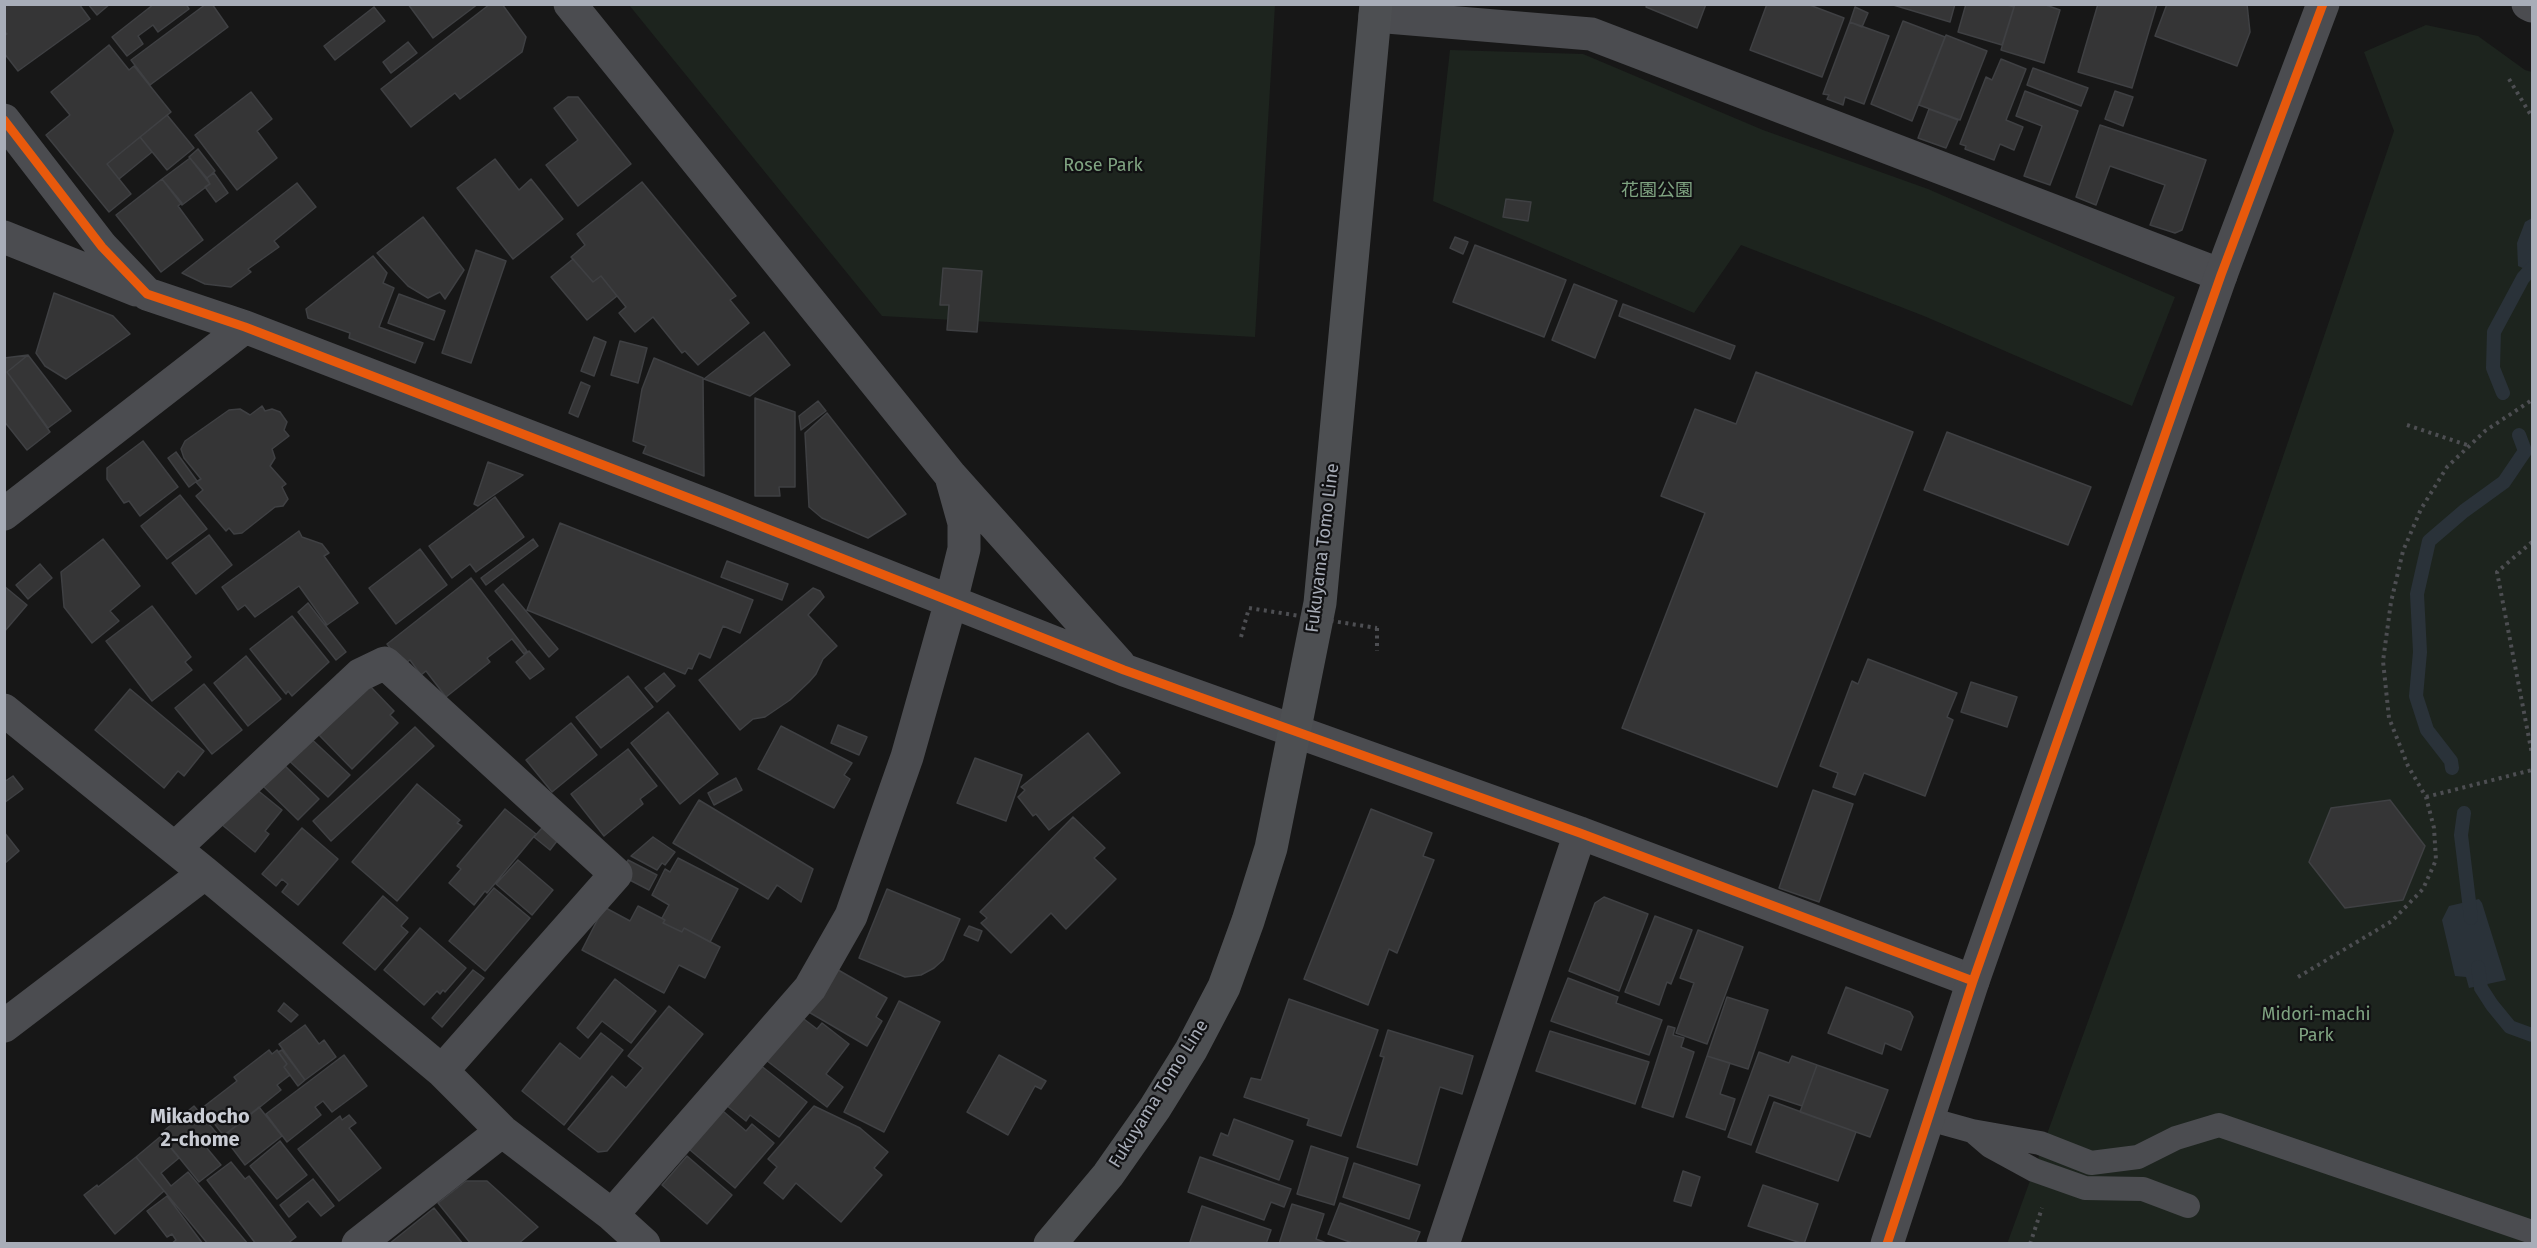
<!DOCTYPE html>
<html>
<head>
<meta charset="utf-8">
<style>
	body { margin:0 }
	#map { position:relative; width:2537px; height:1248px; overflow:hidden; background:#171717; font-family:"Fira Sans",sans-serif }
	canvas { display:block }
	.frame { position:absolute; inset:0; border:6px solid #a8adb8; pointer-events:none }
</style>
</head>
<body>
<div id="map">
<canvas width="2537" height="1248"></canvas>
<div class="frame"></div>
</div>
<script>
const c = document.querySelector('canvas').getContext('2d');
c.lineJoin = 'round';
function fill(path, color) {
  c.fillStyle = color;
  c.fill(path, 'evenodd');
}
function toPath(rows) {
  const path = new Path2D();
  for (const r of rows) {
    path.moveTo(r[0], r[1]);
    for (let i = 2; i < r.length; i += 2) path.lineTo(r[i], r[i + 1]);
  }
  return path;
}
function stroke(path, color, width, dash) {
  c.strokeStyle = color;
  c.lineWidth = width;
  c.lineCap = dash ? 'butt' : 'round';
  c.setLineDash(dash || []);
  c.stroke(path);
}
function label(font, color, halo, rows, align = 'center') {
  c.font = font + ' "Fira Sans","Noto Sans JP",sans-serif';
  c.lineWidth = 4.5;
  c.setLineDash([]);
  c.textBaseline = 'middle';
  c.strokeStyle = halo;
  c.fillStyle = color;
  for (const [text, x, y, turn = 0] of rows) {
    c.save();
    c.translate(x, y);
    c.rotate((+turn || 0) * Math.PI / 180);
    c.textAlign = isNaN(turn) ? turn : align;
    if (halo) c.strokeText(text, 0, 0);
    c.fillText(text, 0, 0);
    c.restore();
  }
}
const green = toPath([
	[629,5,1275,5,1255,337,882,316],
	[2426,25,2478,36,2525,70,2532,72,2532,1243,2007,1244,2126,917,2394,131,2364,52],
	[1450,50,1583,54,1763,130,1928,189,2175,297,2132,406,1924,316,1741,245,1694,313,1433,201]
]);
const water = toPath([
	[2532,218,2532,272,2518,266,2517,243,2525,222],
	[2479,899,2482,903,2506,980,2469,988,2466,977,2455,976,2442,920,2449,906]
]);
const stream = toPath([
	[2503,393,2493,368,2494,332,2523,278,2532,268],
	[2452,768,2451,761,2427,730,2416,696,2420,652,2417,594,2429,541,2464,511,2504,482,2525,451,2519,435],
	[2464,813,2461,835,2471,918],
	[2478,967,2481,988,2492,1005,2510,1027,2532,1035]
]);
const building = toPath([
	[4,4,79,4,90,19,18,71,4,53,4,36,7,34,4,31,4,4],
	[88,4,110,4,97,15,88,4],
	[154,4,186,4,189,9,158,32,153,25,138,36,143,44,127,56,112,37,154,4],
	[206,4,212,4,228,27,150,85,131,60,206,4],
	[408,4,478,4,433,38,408,4],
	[490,4,502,4,526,37,522,52,460,99,455,93,411,127,381,89,490,4],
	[1647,4,1706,4,1697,28,1646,7,1647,4],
	[1767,4,1807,4,1844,18,1822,77,1750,50,1767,4],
	[1890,4,1955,4,1950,22,1890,4],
	[1966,4,2004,4,2014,7,2002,45,1958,32,1966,4],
	[2015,4,2043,4,2060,10,2044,63,2001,50,2015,4],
	[2098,4,2157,4,2132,88,2078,72,2098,4],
	[2167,4,2247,4,2250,32,2237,66,2155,36,2167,4],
	[374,7,385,21,335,60,324,46,374,7],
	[1855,7,1868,13,1862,27,1850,22,1855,7],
	[1903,21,1945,37,1912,121,1871,104,1903,21],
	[1850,22,1889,36,1864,104,1845,97,1843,105,1827,99,1829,95,1823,94,1850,22],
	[1946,35,1987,51,1960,120,1919,105,1946,35],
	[408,42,417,53,391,73,383,62,408,42],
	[109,45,129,70,134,66,171,112,107,164,131,194,109,212,46,135,70,115,51,92,109,45],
	[2001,59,2026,69,2006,120,2023,127,2014,150,2000,144,1994,160,1965,149,1966,146,1960,144,1986,77,1992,80,2001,59],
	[2033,68,2088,88,2081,106,2027,85,2033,68],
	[2025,91,2078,111,2050,185,2024,176,2042,126,2016,116,2025,91],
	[2115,91,2133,97,2123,126,2105,119,2115,91],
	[251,92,272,119,257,131,277,158,237,190,195,135,251,92],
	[568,97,578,97,631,164,578,206,546,165,578,140,554,108,568,97],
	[1929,109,1958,120,1946,148,1918,138,1929,109],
	[167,115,194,148,167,170,140,137,167,115],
	[2100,125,2206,160,2182,230,2175,233,2150,225,2165,185,2110,166,2096,205,2076,197,2100,125],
	[140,137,152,152,119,179,107,164,140,137],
	[198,149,215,171,207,178,189,157,198,149],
	[190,158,210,184,182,205,162,179,190,158],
	[495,159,519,190,531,179,563,219,513,259,457,188,495,159],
	[214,173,228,193,216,202,205,187,210,184,207,178,214,173],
	[162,179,182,203,178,206,203,240,161,272,116,215,162,179],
	[642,182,736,296,730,300,749,323,698,365,685,351,682,353,653,317,635,332,619,313,626,307,601,276,593,282,571,257,585,245,577,234,642,182],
	[297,183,316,207,274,241,279,247,248,269,251,272,231,287,205,284,182,273,297,183],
	[1506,199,1531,202,1528,221,1503,217,1506,199],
	[423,217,464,270,445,299,440,292,428,298,408,286,377,253,423,217],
	[1455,237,1468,242,1463,254,1450,248,1455,237],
	[1475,245,1566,280,1544,337,1453,302,1475,245],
	[476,250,506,261,471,363,442,353,476,250],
	[373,256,387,273,383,283,394,288,379,327,423,343,415,363,349,338,350,333,308,318,306,309,373,256],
	[573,259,593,282,601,276,617,296,587,320,551,277,573,259],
	[943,268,982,271,977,332,947,330,949,305,940,305,943,268],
	[1574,284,1617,301,1595,358,1552,340,1574,284],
	[54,293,113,316,130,334,66,379,45,366,36,353,54,293],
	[399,294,445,311,434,340,388,323,399,294],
	[1623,304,1735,346,1730,359,1619,316,1623,304],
	[764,332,790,365,750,396,704,379,764,332],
	[594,337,606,342,594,376,581,371,594,337],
	[620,341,647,348,638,383,611,375,620,341],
	[28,355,71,411,48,428,7,372,28,355],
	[28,355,7,372,50,432,27,450,4,421,4,358,28,355],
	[654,358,703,378,704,476,643,453,646,446,633,441,642,389,654,358],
	[1756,372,1913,432,1777,787,1622,728,1705,513,1661,496,1695,409,1736,424,1756,372],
	[581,382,590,386,578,417,569,413,581,382],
	[755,398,795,412,795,487,779,487,780,496,755,496,755,398],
	[818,401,826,411,801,430,799,416,818,401],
	[262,406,265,411,272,409,280,412,287,422,284,430,289,436,272,449,275,458,270,466,286,484,282,487,288,499,283,506,275,507,242,533,234,534,229,528,226,531,196,496,203,490,196,482,201,479,184,458,181,449,185,441,229,410,240,409,250,415,262,406],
	[827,413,906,514,868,538,822,518,809,507,805,433,827,413],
	[1947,432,2091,487,2068,545,1924,490,1947,432],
	[143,441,178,487,140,516,129,501,124,503,107,479,107,468,143,441],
	[176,452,197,481,189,487,168,458,176,452],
	[488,462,523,475,478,506,474,504,488,462],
	[180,495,207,529,167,559,141,526,180,495],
	[495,497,524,537,476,572,470,564,452,578,429,546,495,497],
	[560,523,753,600,740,633,723,626,710,658,699,653,692,669,688,668,685,674,527,610,560,523],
	[299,531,302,537,322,544,329,553,324,556,358,603,327,625,299,586,255,617,245,605,238,610,222,587,299,531],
	[209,535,232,565,196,594,172,563,209,535],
	[103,539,140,586,110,611,119,621,92,643,64,607,61,572,103,539],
	[533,539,538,546,486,585,481,578,533,539],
	[420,549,447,585,396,624,369,588,420,549],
	[727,561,788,584,782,600,721,577,727,561],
	[40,564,52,578,28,599,16,585,40,564],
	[471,578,527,651,524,654,512,639,487,658,490,662,446,697,426,671,421,675,410,660,403,665,387,644,471,578],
	[503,584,558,649,549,657,495,591,503,584],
	[4,586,27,605,4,632,4,586],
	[813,588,820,591,824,597,808,615,837,646,823,659,816,674,809,682,790,700,765,717,753,719,740,730,699,680,813,588],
	[308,603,346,652,336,660,298,612,308,603],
	[152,606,191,657,185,662,192,670,152,701,106,641,152,606],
	[292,616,329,662,292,696,288,691,286,694,250,649,292,616],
	[529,651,544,669,530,679,516,662,529,651],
	[246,656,281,699,248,726,214,683,246,656],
	[1868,659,1957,693,1947,717,1953,720,1925,796,1864,773,1855,795,1833,787,1838,773,1820,766,1852,681,1858,684,1868,659],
	[664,673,675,686,657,702,645,688,664,673],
	[628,676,653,707,601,748,576,717,628,676],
	[1971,682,2017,697,2007,727,1961,712,1971,682],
	[204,684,242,730,212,754,175,708,204,684],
	[369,685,394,711,390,715,398,723,352,769,319,735,369,685],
	[130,689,204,751,184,776,178,771,164,788,95,730,130,689],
	[668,712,718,774,680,804,631,743,668,712],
	[571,723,597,755,552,792,526,760,571,723],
	[838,725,867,737,859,755,831,743,838,725],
	[781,726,852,763,844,775,850,779,834,808,758,769,781,726],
	[415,727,434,746,331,841,313,821,415,727],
	[1088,733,1120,773,1049,830,1036,814,1033,816,1018,797,1025,790,1021,787,1088,733],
	[306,734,350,775,328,797,284,756,306,734],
	[628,749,657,786,640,799,643,804,604,836,571,794,628,749],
	[975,758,1022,775,1006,821,957,803,975,758],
	[281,762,319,799,298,820,260,783,281,762],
	[13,776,23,789,4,803,4,782,13,776],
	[240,776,282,810,265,831,269,834,255,852,209,814,240,776],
	[736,778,742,790,714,805,708,793,736,778],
	[417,784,460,820,457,823,462,826,397,901,352,862,417,784],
	[1813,790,1853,804,1819,902,1779,888,1813,790],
	[699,800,813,869,801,902,777,885,768,899,673,843,699,800],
	[2390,800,2425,846,2403,900,2345,908,2309,862,2331,808,2390,800],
	[505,809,536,834,487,893,485,891,474,905,449,883,461,869,457,866,505,809],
	[1371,809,1432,833,1423,856,1434,860,1397,953,1389,949,1368,1005,1304,979,1371,809],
	[1073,817,1105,848,1094,858,1116,879,1066,929,1051,913,1011,953,981,923,987,918,980,912,1073,817],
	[302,828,338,859,298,905,282,892,288,884,282,879,276,886,262,874,302,828],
	[542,828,557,841,550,850,534,837,542,828],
	[4,832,19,851,4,864,4,832],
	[653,837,675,852,665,865,662,863,657,870,631,856,653,837],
	[678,858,738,889,710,942,684,928,682,932,663,923,665,920,662,918,669,905,652,895,665,869,670,872,678,858],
	[518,860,553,890,532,915,496,884,518,860],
	[628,860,657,875,649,890,620,875,628,860],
	[494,888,530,918,485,971,449,941,494,888],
	[887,889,960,919,943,960,934,968,921,975,905,977,859,958,887,889],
	[383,896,408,918,401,926,408,932,375,970,343,943,383,896],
	[1604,897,1648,914,1619,991,1569,971,1595,903,1604,897],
	[638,906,665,920,663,923,682,932,684,928,720,947,705,978,679,965,664,993,582,950,604,907,630,921,638,906],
	[1655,916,1692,930,1671,984,1667,982,1659,1005,1625,992,1655,916],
	[969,926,982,931,978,941,964,935,969,926],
	[420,928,466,968,445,992,443,990,440,994,437,991,424,1005,384,970,420,928],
	[1698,930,1743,947,1707,1044,1676,1033,1694,983,1680,978,1698,930],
	[833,967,887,998,876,1017,882,1021,867,1046,807,1011,833,967],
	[473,970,484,978,442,1027,432,1018,473,970],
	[1568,978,1618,997,1616,1003,1662,1020,1649,1055,1551,1021,1568,978],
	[615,979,656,1011,631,1043,602,1021,588,1038,577,1028,615,979],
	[1846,987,1910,1012,1913,1017,1901,1050,1885,1043,1882,1054,1828,1033,1846,987],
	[1727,997,1768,1010,1748,1069,1707,1056,1727,997],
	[1289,999,1378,1030,1341,1136,1307,1125,1309,1119,1244,1097,1251,1078,1261,1080,1289,999],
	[899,1001,940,1022,884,1132,844,1112,899,1001],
	[284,1003,298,1015,291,1022,278,1011,284,1003],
	[669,1006,703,1034,607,1151,598,1152,568,1129,612,1076,626,1088,643,1068,628,1056,669,1006],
	[796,1013,817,1029,822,1023,849,1044,826,1074,843,1087,827,1107,762,1057,796,1013],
	[305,1025,319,1044,324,1040,336,1057,305,1080,279,1044,305,1025],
	[1668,1026,1675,1028,1673,1035,1684,1038,1681,1047,1694,1052,1673,1117,1642,1107,1668,1026],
	[1388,1030,1473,1056,1462,1094,1440,1087,1417,1165,1357,1147,1384,1057,1380,1056,1388,1030],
	[1550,1031,1649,1062,1635,1104,1536,1071,1550,1031],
	[601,1033,623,1050,564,1125,522,1091,560,1043,580,1059,601,1033],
	[269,1050,272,1054,277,1050,287,1064,284,1067,290,1075,277,1085,281,1090,224,1136,202,1108,237,1081,234,1077,269,1050],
	[282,1050,305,1080,298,1086,284,1067,287,1064,278,1052,282,1050],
	[1759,1052,1789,1063,1792,1056,1817,1065,1802,1106,1769,1095,1751,1145,1728,1137,1759,1052],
	[344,1055,367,1086,332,1112,323,1101,315,1107,321,1115,287,1142,266,1114,344,1055],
	[999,1055,1046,1081,1041,1089,1035,1086,1008,1135,967,1112,999,1055],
	[1707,1056,1730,1063,1720,1094,1735,1099,1725,1130,1686,1117,1707,1056],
	[755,1061,807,1102,779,1137,750,1115,746,1121,726,1105,755,1061],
	[1817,1065,1888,1090,1870,1137,1800,1112,1817,1065],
	[1774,1102,1856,1132,1838,1181,1756,1152,1774,1102],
	[716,1105,746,1131,752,1124,774,1143,735,1188,683,1144,716,1105],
	[194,1106,219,1136,206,1147,221,1165,199,1182,160,1134,194,1106],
	[814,1106,860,1128,888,1152,874,1168,882,1175,841,1222,796,1183,783,1199,764,1183,777,1167,768,1159,814,1106],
	[259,1107,282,1136,245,1165,223,1136,259,1107],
	[349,1115,356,1123,349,1128,381,1168,339,1201,298,1149,340,1116,342,1120,349,1115],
	[1234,1119,1293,1141,1279,1180,1213,1155,1221,1133,1228,1136,1234,1119],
	[161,1136,179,1158,161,1173,171,1186,188,1172,248,1244,208,1244,136,1157,161,1136],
	[280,1141,307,1175,277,1199,250,1166,280,1141],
	[1311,1146,1348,1158,1334,1205,1297,1194,1311,1146],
	[687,1156,732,1195,707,1224,662,1185,687,1156],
	[136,1157,164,1191,115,1234,84,1195,97,1185,98,1187,136,1157],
	[1200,1157,1291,1189,1284,1207,1271,1202,1264,1220,1188,1192,1200,1157],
	[231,1162,245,1179,249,1176,296,1237,287,1244,256,1244,207,1180,231,1162],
	[1354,1163,1420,1185,1409,1219,1343,1197,1354,1163],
	[1683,1171,1700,1177,1691,1206,1674,1201,1683,1171],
	[313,1179,334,1206,321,1216,308,1201,289,1217,280,1205,313,1179],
	[466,1181,487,1181,538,1227,518,1244,471,1244,438,1203,466,1181],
	[1763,1185,1818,1204,1804,1244,1748,1226,1763,1185],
	[167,1196,203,1244,171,1244,176,1240,172,1234,167,1237,147,1211,167,1196],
	[1340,1203,1420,1232,1415,1244,1355,1244,1328,1234,1340,1203],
	[1292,1204,1324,1214,1316,1239,1329,1244,1279,1244,1292,1204],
	[1202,1206,1271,1230,1266,1244,1190,1242,1202,1206],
	[434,1208,463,1244,389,1244,434,1208]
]);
const path = toPath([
	[2509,79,2532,117],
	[2407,425,2470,446],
	[2532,542,2497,572,2532,754],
	[1377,628,1377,651],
	[1241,637,1249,608],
	[2426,797,2532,770],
	[2298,977,2392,921,2423,889,2436,860,2434,828,2426,797,2408,766,2389,718,2383,661,2391,602,2403,551,2421,509,2447,467,2485,431,2532,400],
	[2030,1244,2042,1208]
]);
const service = toPath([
	[1929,1119,1972,1131,2040,1143,2091,1163,2138,1157,2176,1138,2219,1125,2532,1232],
	[1976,1134,1990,1146,2034,1170,2085,1188,2143,1189,2188,1206]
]);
const minor = toPath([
	[570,4,951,476,1119,664],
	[1375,16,1591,34,2221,275],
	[4,120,102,247,147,294,245,327,720,510,1124,670,1580,833,1973,981],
	[4,237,136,290],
	[4,514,245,327],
	[4,710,205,873,442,1071,502,1131,612,1215,644,1244],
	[175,848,360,675,385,663,616,874,442,1071],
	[4,1026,205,873],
	[612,1215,810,988,851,916,907,757,951,601,964,549,964,523,952,480],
	[358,1244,502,1131],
	[1443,1244,1580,833]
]);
const tertiary = toPath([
	[2528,4,2532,6],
	[1887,1244,1973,981,2221,275,2323,4]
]);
const primary = toPath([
	[1050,1244,1108,1175,1155,1108,1191,1050,1224,987,1248,921,1271,848,1320,603,1376,4]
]);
const pathBridge = toPath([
	[1249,608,1377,628]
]);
const cycleway = toPath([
	[4,120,102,247,147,294,245,327,720,510,1124,670,1580,833,1973,981],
	[1887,1244,1973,981,2221,275,2323,4]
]);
const parkNames = [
	["Rose Park",1103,166],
	["花園公園",1657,191],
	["Midori-machi",2316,1015],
	["Park",2316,1036]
];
const streetNames = [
	["Fukuyama Tomo Line",1323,548,-83],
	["Fukuyama Tomo Line",1159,1094,-58]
];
const neighbourhoodNames = [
	["Mikadocho",200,1117],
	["2-chome",200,1140]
];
fill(green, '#1d241e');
fill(water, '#2a3239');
stroke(stream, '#2a3239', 14);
fill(building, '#353536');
stroke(building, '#3f4043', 1.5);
stroke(path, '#4d4e52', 4, [3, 4.5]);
stroke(service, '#4b4c50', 24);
stroke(minor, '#4b4c50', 33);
stroke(tertiary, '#4b4c50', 33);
stroke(primary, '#4d4f52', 33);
stroke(pathBridge, '#4d4e52', 4, [3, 4.5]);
stroke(cycleway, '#e8590c', 9);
label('18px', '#7fa381', '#111113', parkNames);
label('18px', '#a8adb8', '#111113', streetNames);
label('bold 20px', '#c9ccd4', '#111113', neighbourhoodNames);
</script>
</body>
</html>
